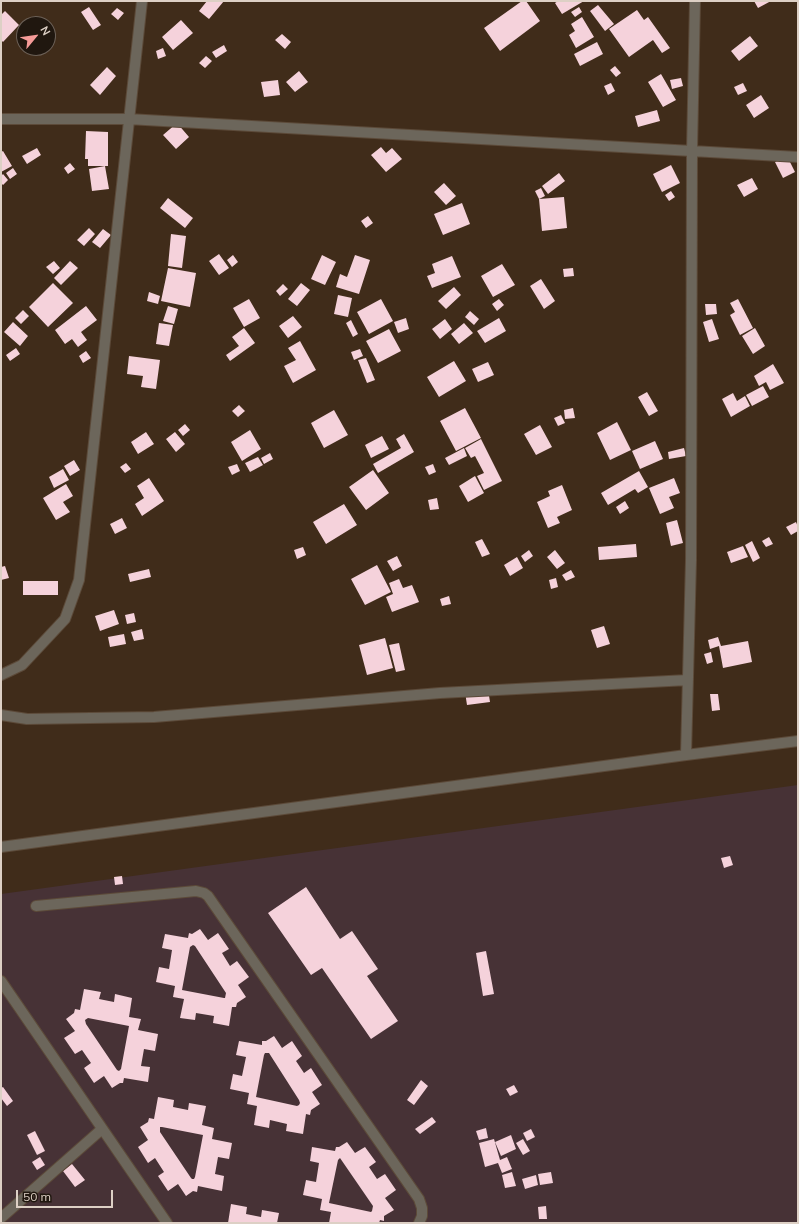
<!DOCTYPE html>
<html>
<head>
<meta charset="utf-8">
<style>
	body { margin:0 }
	#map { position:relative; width:799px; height:1224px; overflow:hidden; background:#402c1a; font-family:Mulish,sans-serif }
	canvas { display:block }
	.frame { position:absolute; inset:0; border:2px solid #ddd0c5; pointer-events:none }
	.north { position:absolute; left:16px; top:16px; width:40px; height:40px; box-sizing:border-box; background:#20170f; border:1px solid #6c6158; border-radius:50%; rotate:61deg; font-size:11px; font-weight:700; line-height:16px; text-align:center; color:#ddd0c5 }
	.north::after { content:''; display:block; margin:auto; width:14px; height:18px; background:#f59b98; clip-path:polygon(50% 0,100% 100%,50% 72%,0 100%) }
	.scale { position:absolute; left:16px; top:1190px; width:97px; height:18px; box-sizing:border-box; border:2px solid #ddd0c5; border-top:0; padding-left:5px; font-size:12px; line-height:14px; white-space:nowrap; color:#ddd0c5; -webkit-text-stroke:3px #20170f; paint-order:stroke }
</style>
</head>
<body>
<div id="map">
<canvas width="799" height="1224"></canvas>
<div class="frame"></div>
<div class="north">N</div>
<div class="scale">50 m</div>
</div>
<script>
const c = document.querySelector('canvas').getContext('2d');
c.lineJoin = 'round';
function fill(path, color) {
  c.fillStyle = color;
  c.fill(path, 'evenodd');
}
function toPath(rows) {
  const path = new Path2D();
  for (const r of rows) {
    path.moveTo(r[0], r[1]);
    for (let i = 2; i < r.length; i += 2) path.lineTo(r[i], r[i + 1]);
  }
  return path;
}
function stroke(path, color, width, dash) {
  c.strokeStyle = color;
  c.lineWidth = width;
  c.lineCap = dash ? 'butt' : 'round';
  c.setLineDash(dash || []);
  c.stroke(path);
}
const education = toPath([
	[798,785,798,1223,1,1223,1,894]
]);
const building = toPath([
	[207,1,224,1,209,19,199,11],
	[522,1,526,1,540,21,500,51,484,28],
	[558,1,584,1,562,14,555,3],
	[754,1,771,1,758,8],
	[598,5,614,24,605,31,590,11],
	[89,7,101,25,93,30,81,12],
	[579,7,582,12,575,17,571,12],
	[117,8,124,13,118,20,111,14],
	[637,10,644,20,648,17,670,48,662,53,653,40,629,57,609,29],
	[5,11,19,25,3,42,1,40,1,15],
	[582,17,594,37,576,48,569,35,575,31,571,24],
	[181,20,193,33,173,50,162,37],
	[282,34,291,42,285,49,275,40],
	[750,36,758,46,739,61,731,51],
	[597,42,603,54,580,66,574,54],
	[224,45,227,51,216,58,212,52],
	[163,48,166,56,158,59,156,51],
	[206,56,212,61,205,68,199,63],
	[615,66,621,73,616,77,610,70],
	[107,67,116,76,100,95,90,85],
	[299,71,308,82,295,92,286,82],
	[661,74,676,100,663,107,648,82],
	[681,78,683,86,672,89,670,80],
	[278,80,280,95,264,97,261,82],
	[611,83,615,91,608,95,604,86],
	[743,83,747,91,738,95,734,87],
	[761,95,769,108,754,118,746,105],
	[657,110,660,121,638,127,635,116],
	[177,123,189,137,176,149,163,135],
	[86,131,108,132,108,166,88,166,88,159,85,159],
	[381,147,386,153,392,148,402,159,386,172,371,155],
	[37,148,41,155,27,164,22,156],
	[3,151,12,166,1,172,1,152],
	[787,156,795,172,783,178,775,162],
	[70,163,75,169,68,174,64,168],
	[671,165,680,183,662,192,653,174],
	[105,166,109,189,92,191,89,169],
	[13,168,17,174,10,179,6,173],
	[559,173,565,181,548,194,542,186],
	[3,174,8,180,3,185,1,183,1,176],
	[752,178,758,189,744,197,737,185],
	[444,183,456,196,446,205,434,192],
	[541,188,545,196,539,199,535,191],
	[671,191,675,197,669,201,665,195],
	[564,197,567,228,542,231,539,199],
	[168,198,193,218,185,228,160,208],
	[462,203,470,224,443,235,434,214],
	[368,216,373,223,366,228,361,221],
	[89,228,95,234,84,246,77,240],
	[103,229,111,235,100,248,92,242],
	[171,234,186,236,182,268,168,266],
	[219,254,229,268,219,275,209,261],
	[233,255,238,262,232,267,227,260],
	[322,255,336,262,325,285,311,279],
	[355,255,370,260,359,294,336,287,340,274,347,277],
	[452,256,461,277,432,288,427,276,435,273,432,264],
	[54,261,60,268,53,274,46,267],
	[70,261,78,268,61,285,54,278],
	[502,264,515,285,493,297,481,276],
	[168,268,196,273,190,307,161,301],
	[573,268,574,276,564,277,563,269],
	[541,279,555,301,544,309,530,286],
	[53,283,73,303,48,327,29,307],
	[301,283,310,290,297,306,288,299],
	[283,284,288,289,280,296,276,291],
	[454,287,461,295,446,309,438,301],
	[149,292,160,296,158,304,147,301],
	[338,295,352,298,348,317,334,314],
	[249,299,260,318,244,327,233,308],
	[381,299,393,321,369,334,357,312],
	[499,299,504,305,497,311,492,304],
	[738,299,753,328,740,335,730,315,735,312,730,303],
	[705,304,716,304,717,314,706,315],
	[86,306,97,320,81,332,87,340,78,347,72,339,65,344,55,330],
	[168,306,178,309,174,324,163,321],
	[23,310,29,316,21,324,15,318],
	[470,311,479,319,474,325,465,317],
	[293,316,302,327,288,338,279,326],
	[406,318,409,329,398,333,394,322],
	[499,318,506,331,485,343,477,331],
	[445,319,452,329,440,339,432,329],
	[712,319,719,339,709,342,703,322],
	[351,320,358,334,353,337,346,323],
	[13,322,28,336,20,346,4,332],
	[159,323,173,325,169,346,156,344],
	[464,323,473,333,459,344,451,334],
	[244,328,255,343,230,361,226,355,239,346,232,337],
	[755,328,765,346,753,354,742,336],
	[389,329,401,351,378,363,366,341],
	[300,341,316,370,293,383,284,366,296,360,288,348],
	[16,348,20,354,10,361,6,355],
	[360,349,363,356,354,360,351,352],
	[86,351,91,358,83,363,79,356],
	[129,356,160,360,156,389,141,387,143,376,127,374],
	[366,358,375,380,367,383,358,360],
	[454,361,466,381,439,397,427,377],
	[488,362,494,375,478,382,472,369],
	[773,364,784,383,770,390,766,382,759,386,754,376],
	[763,386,769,397,752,406,746,395],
	[647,392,658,411,649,416,638,397],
	[733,393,737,401,745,396,750,406,731,417,722,399],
	[239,405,245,411,238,417,232,411],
	[465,408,481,438,456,451,440,421],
	[573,408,575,418,565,419,564,410],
	[334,410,348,435,324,448,311,423],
	[561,415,565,423,558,426,554,418],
	[617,422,631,450,610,460,597,433],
	[185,424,190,430,183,436,178,430],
	[540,425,552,447,536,455,524,434],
	[250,430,261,449,242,461,231,442],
	[146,432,154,444,138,454,131,442],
	[175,432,185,444,176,452,166,439],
	[404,434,414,452,378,473,373,464,401,448,396,439],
	[382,436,389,449,371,458,365,445],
	[481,439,502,481,484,490,477,476,484,473,475,456,471,458,465,448],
	[655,441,663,459,640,469,632,451],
	[464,448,467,456,449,465,445,458],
	[684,448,686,456,669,459,668,452],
	[270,453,273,459,264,464,261,458],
	[258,457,263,465,250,472,245,463],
	[74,460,80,470,70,476,64,466],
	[126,463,131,469,125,473,120,467],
	[237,464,240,471,232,475,228,467],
	[433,464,436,472,429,475,425,467],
	[63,469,69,480,54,488,49,477],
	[373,470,389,493,366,510,349,487],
	[639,471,648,487,638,493,635,489,608,505,601,493],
	[475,476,484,493,468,502,459,486],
	[149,478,164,501,142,516,135,504,144,498,137,486],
	[674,478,680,493,669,497,674,508,660,514,649,488],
	[66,484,73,496,63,502,70,512,56,520,43,498],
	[562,485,572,510,557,517,560,523,548,528,537,502,550,496,548,491],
	[437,498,439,509,430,510,428,500],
	[625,501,629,508,620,514,616,507],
	[344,504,357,525,326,544,313,522],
	[122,518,127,528,115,534,110,524],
	[677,520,683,543,671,546,666,523],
	[796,522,798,527,798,531,791,535,786,527],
	[769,537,773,544,766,547,762,541],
	[482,539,490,554,482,557,475,542],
	[752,541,760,558,753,562,745,545],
	[636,544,637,557,599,560,598,547],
	[743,546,748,557,731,563,727,552],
	[303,547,306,555,297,559,294,550],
	[529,550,533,556,525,562,521,556],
	[555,550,565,563,557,569,547,557],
	[397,556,402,566,393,571,387,561],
	[517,557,523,568,510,576,504,565],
	[377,565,391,592,365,605,351,579],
	[5,566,9,578,1,580,1,567],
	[149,569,151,577,130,582,128,574],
	[571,570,575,577,566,581,562,575],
	[556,578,558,587,551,589,549,580],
	[399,579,403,588,412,585,419,602,392,612,386,597,393,594,389,583],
	[23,581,58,581,58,595,23,595],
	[449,596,451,604,442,606,440,599],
	[114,610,119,624,100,631,95,616],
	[134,613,136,622,127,624,125,615],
	[604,626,610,644,597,648,591,630],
	[142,629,144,639,134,641,131,632],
	[124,634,126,644,110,647,108,637],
	[718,637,721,646,748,641,752,662,723,668,719,646,710,649,708,640],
	[385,638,393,668,367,675,359,645],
	[399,643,405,670,396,672,389,645],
	[711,652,713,662,707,664,704,654],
	[488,689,490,702,467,705,465,692],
	[710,694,718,694,720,710,712,711],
	[730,856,733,865,724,868,721,858],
	[122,876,123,884,115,885,114,877],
	[306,887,340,939,352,931,378,969,367,976,398,1021,371,1039,322,968,311,975,268,913],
	[200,929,208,940,218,933,229,949,222,953,230,966,237,961,249,977,238,985,246,997,237,1003,236,1007,232,1007,229,1026,213,1023,214,1016,196,1013,195,1020,180,1018,184,999,173,997,175,986,156,982,159,967,169,969,172,950,162,948,165,934,188,938,189,933,192,934],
	[193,945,195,946,226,993,225,998,224,998,182,990,190,947],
	[486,951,494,994,483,996,476,953],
	[84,989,101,992,99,999,114,1002,115,994,132,998,129,1017,141,1019,138,1030,158,1034,155,1051,144,1049,141,1066,150,1067,148,1082,124,1078,123,1083,120,1083,112,1088,104,1076,94,1083,84,1068,91,1063,82,1050,75,1054,64,1038,75,1031,66,1019,74,1013,75,1009,80,1010],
	[88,1018,129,1026,121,1069,119,1071,117,1070,86,1024,85,1020],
	[274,1036,282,1048,292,1041,302,1056,296,1061,304,1073,311,1068,322,1085,312,1092,320,1104,311,1110,310,1115,306,1114,303,1134,286,1131,287,1124,270,1120,269,1128,254,1125,257,1106,247,1104,249,1093,230,1089,233,1074,242,1076,246,1057,236,1055,239,1041,262,1045,262,1041,266,1041],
	[265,1053,269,1053,299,1100,300,1103,299,1105,297,1106,256,1097,264,1055],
	[421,1080,428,1086,414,1105,407,1100],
	[514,1085,518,1092,510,1096,506,1089],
	[3,1087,13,1101,7,1106,1,1098,1,1088],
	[158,1097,174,1100,173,1107,188,1110,189,1103,206,1106,202,1125,214,1128,212,1139,232,1143,229,1159,218,1157,215,1174,224,1176,222,1191,198,1186,197,1192,193,1191,186,1196,178,1184,168,1191,158,1176,164,1172,155,1158,148,1163,138,1147,148,1140,140,1127,148,1122,149,1118,154,1119],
	[160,1127,162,1127,203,1135,195,1177,194,1179,192,1179,191,1178,160,1132],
	[432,1117,436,1122,420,1134,415,1129],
	[486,1128,488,1138,479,1140,476,1131],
	[531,1129,535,1137,527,1141,523,1133],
	[35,1131,45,1151,37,1155,27,1135],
	[511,1135,516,1149,501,1156,495,1142],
	[494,1139,500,1160,507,1157,512,1169,502,1173,498,1163,485,1167,479,1143],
	[523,1139,530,1151,523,1155,516,1143],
	[347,1142,355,1153,365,1147,376,1162,369,1167,377,1179,385,1174,396,1190,385,1198,394,1210,384,1216,384,1221,380,1220,379,1223,329,1223,331,1212,320,1210,322,1199,303,1195,306,1180,316,1182,319,1163,310,1161,312,1147,335,1151,336,1147,339,1147],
	[340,1158,373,1206,372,1211,371,1212,329,1203,338,1160],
	[40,1157,45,1165,37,1170,32,1162],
	[72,1164,85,1180,75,1187,63,1171],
	[512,1172,516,1186,505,1188,502,1175],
	[551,1172,553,1183,540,1185,538,1174],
	[536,1175,538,1185,525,1189,522,1179],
	[231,1204,247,1207,246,1214,261,1217,262,1210,279,1213,277,1223,228,1223],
	[546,1206,547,1219,539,1219,538,1207]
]);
const minor = toPath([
	[1,119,128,119,798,157],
	[1,675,22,665,65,619,79,580,142,1],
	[1,715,27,719,154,717,440,693,688,680],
	[686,755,691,560,692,151,695,1],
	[1,847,686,755,798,741],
	[36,906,196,891,204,893,208,896,419,1199,422,1208,422,1216,419,1223],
	[1,981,167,1223],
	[1,1218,102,1129]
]);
fill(education, '#473236');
fill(building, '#f5d2db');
stroke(minor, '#5c4a39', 12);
stroke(minor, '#6c665b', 10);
</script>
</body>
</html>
